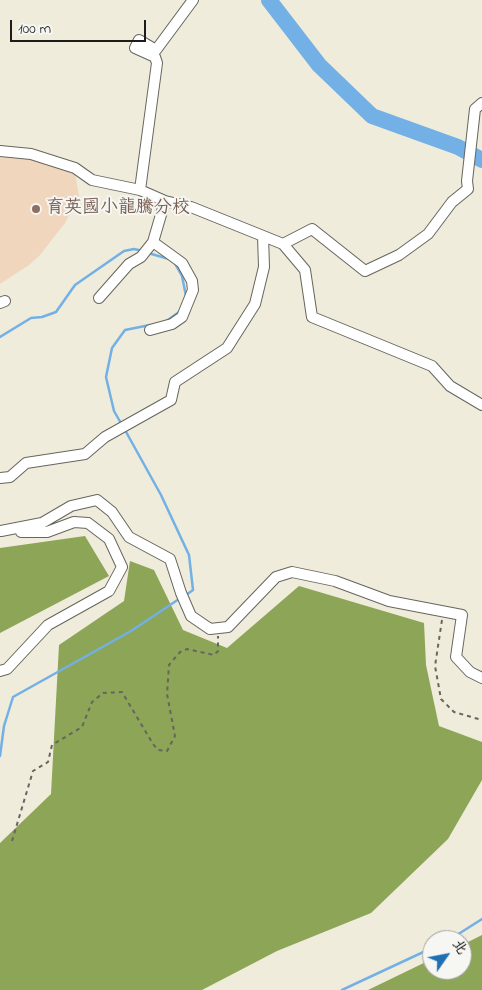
<!DOCTYPE html>
<html>
<head>
<meta charset="utf-8">
<style>
	body { margin:0 }
	#map { position:relative; width:482px; height:990px; overflow:hidden; background:#f0ecdb; font-family:"Indie Flower","LXGW WenKai TC",sans-serif }
	canvas { display:block }
	.north { position:absolute; left:422px; top:930px; width:50px; height:50px; box-sizing:border-box; background:#f6f6f2; border:1px solid #9f9f9c; border-radius:50%; rotate:57deg; font-size:14px; font-weight:700; line-height:20px; text-align:center; color:#1c1c1c }
	.north::after { content:''; display:block; margin:auto; width:18px; height:22px; background:#1f6fb2; clip-path:polygon(50% 0,100% 100%,50% 72%,0 100%) }
	.scale { position:absolute; left:10px; top:20px; width:136px; height:22px; box-sizing:border-box; border:2px solid #1c1c1c; border-top:0; padding-left:6px; font-size:15px; line-height:18px; white-space:nowrap; color:#1c1c1c; -webkit-text-stroke:4px #f6f6f2; paint-order:stroke }
</style>
</head>
<body>
<div id="map">
<canvas width="482" height="990"></canvas>
<div class="north">北</div>
<div class="scale">100 m</div>
</div>
<script>
const c = document.querySelector('canvas').getContext('2d');
c.lineJoin = 'round';
function fill(path, color) {
  c.fillStyle = color;
  c.fill(path, 'evenodd');
}
function toPath(rows) {
  const path = new Path2D();
  for (const r of rows) {
    path.moveTo(r[0], r[1]);
    for (let i = 2; i < r.length; i += 2) path.lineTo(r[i], r[i + 1]);
  }
  return path;
}
function stroke(path, color, width, dash) {
  c.strokeStyle = color;
  c.lineWidth = width;
  c.lineCap = dash ? 'butt' : 'round';
  c.setLineDash(dash || []);
  c.stroke(path);
}
function label(font, color, halo, rows, align = 'center') {
  c.font = font + ' "Indie Flower","LXGW WenKai TC",sans-serif';
  c.lineWidth = 4;
  c.setLineDash([]);
  c.textBaseline = 'middle';
  c.strokeStyle = halo;
  c.fillStyle = color;
  for (const [text, x, y, turn = 0] of rows) {
    c.save();
    c.translate(x, y);
    c.rotate((+turn || 0) * Math.PI / 180);
    c.textAlign = isNaN(turn) ? turn : align;
    if (halo) c.strokeText(text, 0, 0);
    c.fillText(text, 0, 0);
    c.restore();
  }
}
const built = toPath([
	[0,149,75,173,79,196,65,223,40,255,29,265,0,284]
]);
const forest = toPath([
	[85,536,109,576,0,633,0,548],
	[130,561,154,570,183,630,227,648,299,586,424,623,426,665,439,726,482,742,482,780,448,839,371,913,277,951,202,990,0,990,0,843,51,794,59,645,124,601],
	[482,935,482,990,368,990,432,959,432,970,462,970,462,945]
]);
const stream = toPath([
	[148,253,169,259],
	[174,262,182,276,186,296],
	[165,322,179,312],
	[0,337,31,318,42,317,56,312,75,285,124,251,134,249,143,251],
	[122,425,114,411,106,377,112,348,125,330,150,325],
	[125,430,161,495,189,555,193,590,186,595],
	[0,756,4,726,13,697,131,631,179,599],
	[449,940,482,919],
	[342,990,432,948]
]);
const river = toPath([
	[269,0,319,65,372,116,458,147,482,160]
]);
const path = toPath([
	[442,620,435,666,441,699,454,712,482,720],
	[12,841,33,771,48,762,52,745,82,727,92,702,103,693,122,692,153,744,158,750,167,751,175,736,167,694,169,665,180,652,187,649,214,655,218,651,218,636]
]);
const minor = toPath([
	[0,151,31,154,75,168,92,180,140,190,165,201,191,207,283,244,305,270,312,317,432,366,450,386,482,405],
	[140,190,157,63,155,57,135,48,139,40,156,50,193,0],
	[283,244,312,229,365,271,399,255,428,234,452,202,468,189,467,181,475,109,482,103],
	[99,298,129,264,141,257,153,242,165,201],
	[0,303,5,301],
	[150,330,172,324,182,317,193,290,192,281,182,263,153,242],
	[0,478,10,477,26,463,85,454,105,437,171,400,175,382,227,348,255,304,264,267,263,236],
	[1,531,42,523,71,506,97,500,112,512,129,537,170,559,181,593,191,616,210,629,228,627,276,577,292,572,335,581,389,601,462,615,456,657,470,672,482,678],
	[0,671,7,669,48,625,109,591,122,567,109,539,88,523,74,522,47,532,21,532]
]);
const markers = [
	[36,209,5,"#8d6e63"]
];
const educationNames = [
	["育英國小龍騰分校",46,209]
];
fill(built, '#efd6bc');
fill(forest, '#8ca556');
stroke(stream, '#72b0e5', 2.5);
stroke(river, '#72b0e5', 16);
stroke(minor, '#66655f', 12);
stroke(path, '#66655f', 2, [4, 4]);
stroke(minor, '#fff', 10);
for (const [x, y, r, color] of markers) {
  const dot = new Path2D();
  dot.arc(x, y, r, 0, 2 * Math.PI);
  c.fillStyle = color;
  c.fill(dot);
  stroke(dot, '#f6f6f2', 2);
}
label('18px', '#785e54', '#f6f6f2', educationNames, 'left');
</script>
</body>
</html>
